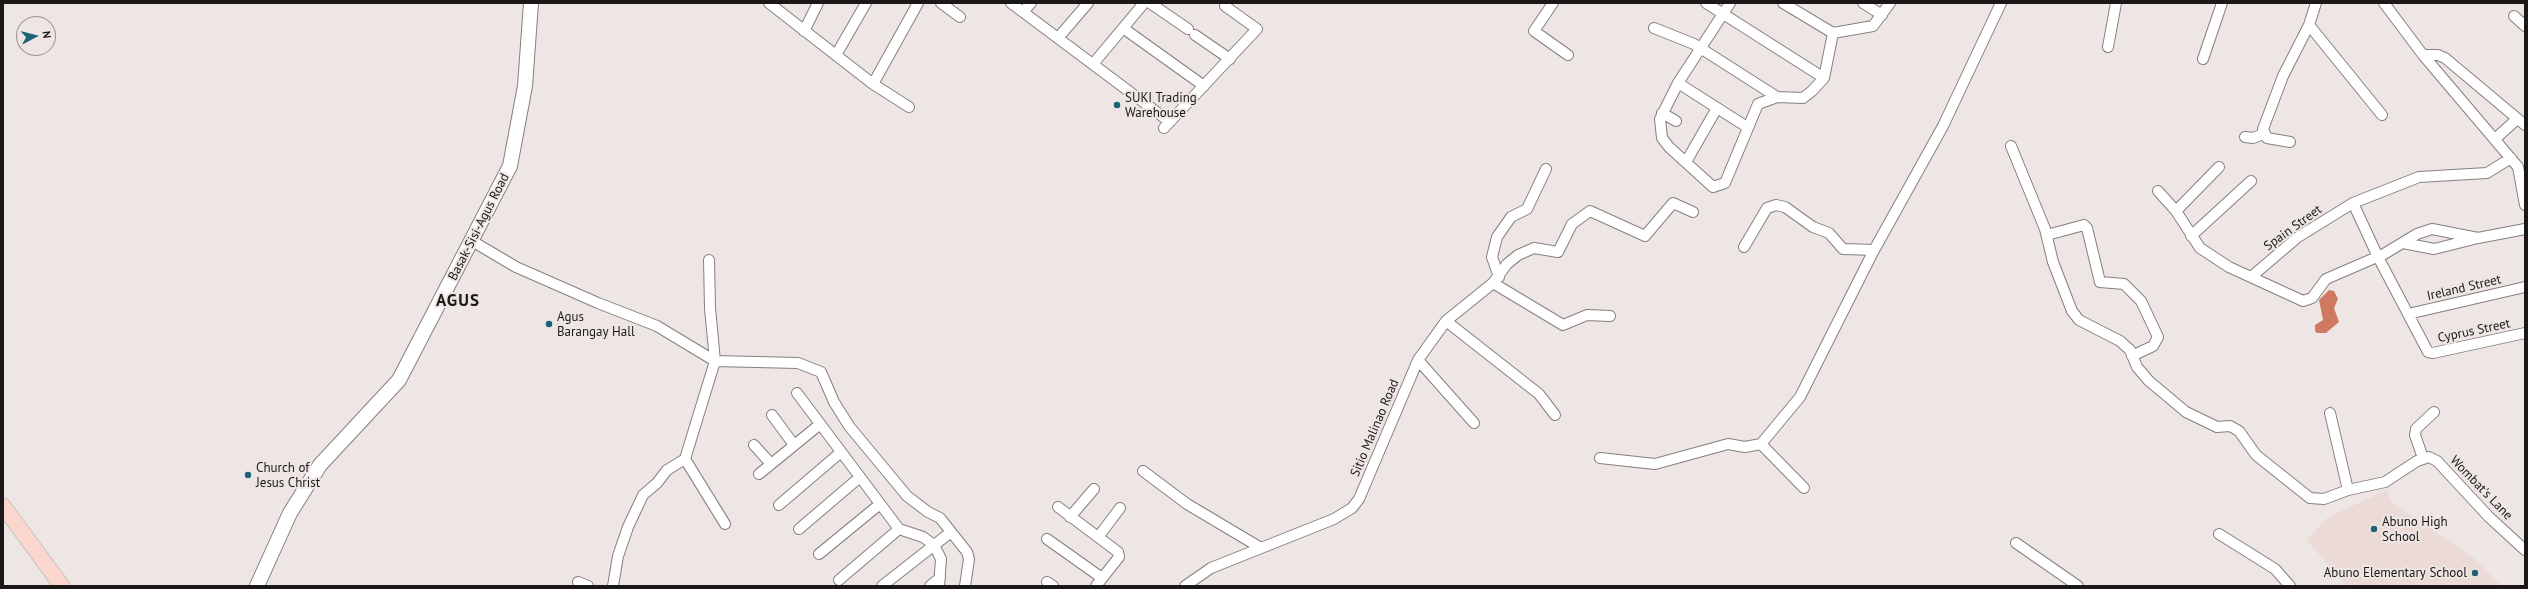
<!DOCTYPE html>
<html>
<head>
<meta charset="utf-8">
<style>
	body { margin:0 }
	#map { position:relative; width:2528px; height:589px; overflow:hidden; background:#eee6e4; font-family:"PT Sans",sans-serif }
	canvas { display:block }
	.frame { position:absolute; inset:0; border:4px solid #1b1817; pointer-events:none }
	.north { position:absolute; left:16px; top:16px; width:40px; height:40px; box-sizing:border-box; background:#eee6e4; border:1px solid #9a9492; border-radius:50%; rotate:83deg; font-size:11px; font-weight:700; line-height:16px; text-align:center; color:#1b1817 }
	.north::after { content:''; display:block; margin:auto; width:14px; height:18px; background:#1c6373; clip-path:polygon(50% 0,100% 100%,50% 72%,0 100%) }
</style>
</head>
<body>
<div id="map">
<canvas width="2528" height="589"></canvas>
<div class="frame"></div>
<div class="north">N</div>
</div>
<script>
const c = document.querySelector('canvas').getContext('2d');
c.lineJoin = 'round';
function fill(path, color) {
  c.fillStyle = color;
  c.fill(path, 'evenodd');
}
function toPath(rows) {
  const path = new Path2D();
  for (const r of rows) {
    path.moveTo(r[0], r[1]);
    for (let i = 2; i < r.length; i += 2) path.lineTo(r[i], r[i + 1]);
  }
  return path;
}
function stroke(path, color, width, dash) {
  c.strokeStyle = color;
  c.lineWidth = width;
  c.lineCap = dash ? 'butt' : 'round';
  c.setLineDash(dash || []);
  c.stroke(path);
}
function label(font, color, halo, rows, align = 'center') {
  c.font = font + ' "PT Sans",sans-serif';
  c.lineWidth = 4;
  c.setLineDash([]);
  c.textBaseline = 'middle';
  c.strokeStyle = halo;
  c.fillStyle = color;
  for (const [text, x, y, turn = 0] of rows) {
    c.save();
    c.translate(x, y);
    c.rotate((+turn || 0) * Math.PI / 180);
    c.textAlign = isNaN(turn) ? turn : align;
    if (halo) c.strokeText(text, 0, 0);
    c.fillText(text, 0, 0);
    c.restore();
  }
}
const built = toPath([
	[2387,490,2392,502,2476,560,2501,586,2348,586,2307,541,2328,517]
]);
const water = toPath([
	[2329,290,2334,291,2338,299,2334,308,2339,322,2326,333,2317,333,2315,331,2315,325,2323,320,2319,300]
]);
const street = toPath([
	[769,3,873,84,909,107],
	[941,3,960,17],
	[1011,3,1170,122],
	[1150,3,1188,29],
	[1553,3,1534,31,1568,55],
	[1706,3,1824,78],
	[1730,3,1678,83,1660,119,1662,138,1669,147,1713,187,1725,183,1758,104,1777,97,1803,98,1812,91,1824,78,1833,33,1873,26,1890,3],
	[1783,3,1833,33],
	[1863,3,1882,15],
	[2384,3,2423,55,2518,167,2525,205],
	[1023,12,1031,3],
	[2514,16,2525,26],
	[2309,25,2382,115],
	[1123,28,1204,86],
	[1654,28,1694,44,1777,97],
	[804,31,818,3],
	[1195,35,1230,59],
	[1058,38,1088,3],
	[2108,47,2116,3],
	[836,55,866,3],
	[2423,55,2438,55,2445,58,2525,125],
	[2203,59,2222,3],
	[1093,64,1144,3],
	[1678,83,1747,127],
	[873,84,918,3],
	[1662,113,1676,121],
	[1164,128,1257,29,1225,6],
	[2245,137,2253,138,2263,134],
	[2495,139,2517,119],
	[2290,142,2267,138,2263,129,2283,76,2309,25,2316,3],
	[2011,146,2045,229,2053,262,2072,311,2079,320,2120,341,2130,350,2137,367,2149,381,2186,412,2217,427,2230,426,2239,431,2256,455,2310,498,2324,499,2348,490,2385,482,2417,461,2429,457,2437,461,2489,517,2525,550],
	[1686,162,1717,108],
	[2158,191,2176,211,2200,248,2229,267,2303,301,2312,298,2326,279,2384,254,2417,234,2432,229,2478,238],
	[2353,203,2378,257,2428,352,2433,353,2525,333],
	[2176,211,2219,167],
	[2047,235,2084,225,2087,228,2100,282,2124,284,2141,301,2158,337,2153,346,2132,356],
	[2191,236,2251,181],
	[472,241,516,267,598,303,657,326,715,361,798,363,821,372,834,402,849,426,907,496,928,512,940,518,967,552,969,559,965,586],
	[2403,243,2434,249,2478,238,2525,229],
	[1744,247,1767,208,1776,205,1785,207,1813,227,1829,233,1843,249,1874,250],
	[1499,277,1492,257,1497,237,1511,217,1527,209,1546,169],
	[2251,277,2298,237,2353,203,2419,177,2487,173,2511,158],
	[1493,283,1563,325,1587,315,1610,316],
	[2408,314,2525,287],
	[1446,321,1539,394,1555,415],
	[1418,360,1474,423],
	[797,393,899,529,923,537,934,545,941,559,939,586],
	[2330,413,2348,490],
	[772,415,794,445],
	[1761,444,1804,488],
	[754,445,771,464],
	[1600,458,1655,464,1728,444,1745,447,1761,444,1800,397,1873,252,1943,126,2001,3],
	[2423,458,2415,435,2416,429,2434,412],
	[685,459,725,524],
	[1143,471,1187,504,1261,548],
	[759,474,819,425],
	[779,505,841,452],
	[1058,507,1118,552,1119,557,1096,586],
	[1070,517,1094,489],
	[799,529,860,477],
	[2219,534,2275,569,2290,586],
	[1099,536,1120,508],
	[1047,539,1102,578],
	[2016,543,2078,586],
	[819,554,880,504],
	[839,580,899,529],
	[578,582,588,586],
	[1047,582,1053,586],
	[613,586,618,556,628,527,643,495,657,483,667,470,685,459,715,361,710,308,709,260],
	[882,586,951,532],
	[930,586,940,578],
	[1185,586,1211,568,1334,519,1352,508,1359,499,1418,360,1446,321,1493,283,1507,264,1518,255,1534,248,1558,252,1572,224,1590,211,1645,236,1673,203,1693,212]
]);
const secondary = toPath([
	[257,586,290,513,320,465,399,380,510,166,525,86,531,3]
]);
const primary = toPath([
	[3,506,62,586]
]);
const markers = [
	[1117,105,4,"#1c6373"],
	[549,324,4,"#1c6373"],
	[248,475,4,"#1c6373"],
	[2374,529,4,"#1c6373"],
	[2475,573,4,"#1c6373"]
];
const poiNames = [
	["SUKI Trading",1125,98],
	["Warehouse",1125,113],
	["Agus",557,317],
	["Barangay Hall",557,332],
	["Church of",256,468],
	["Jesus Christ",256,483],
	["Abuno High",2382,522],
	["School",2382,537],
	["Abuno Elementary School",2467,573,"right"]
];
const streetNames = [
	["Basak-Sisi-Agus Road",479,227,-63],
	["Spain Street",2293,228,-36],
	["Ireland Street",2464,288,-13],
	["Cyprus Street",2474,331,-12],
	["Sitio Malinao Road",1375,428,-67],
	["Wombat's Lane",2481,488,46]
];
const districtNames = [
	["AGUS",458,301]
];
fill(built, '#ebdad5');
fill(water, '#cf7961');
stroke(street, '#877f7d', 12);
stroke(secondary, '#877f7d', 16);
stroke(primary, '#c4c3c3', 17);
stroke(street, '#fff', 10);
stroke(secondary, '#fff', 14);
stroke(primary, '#fbd6cc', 15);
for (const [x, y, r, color] of markers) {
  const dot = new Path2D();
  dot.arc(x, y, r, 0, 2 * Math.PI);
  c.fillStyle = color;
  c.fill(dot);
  stroke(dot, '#eee6e4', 1.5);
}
label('13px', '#1b1817', '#eee6e4', poiNames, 'left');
label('13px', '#1b1817', '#eee6e4', streetNames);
c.letterSpacing = '1px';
label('bold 17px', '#1b1817', '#eee6e4', districtNames);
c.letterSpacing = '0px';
</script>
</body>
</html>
